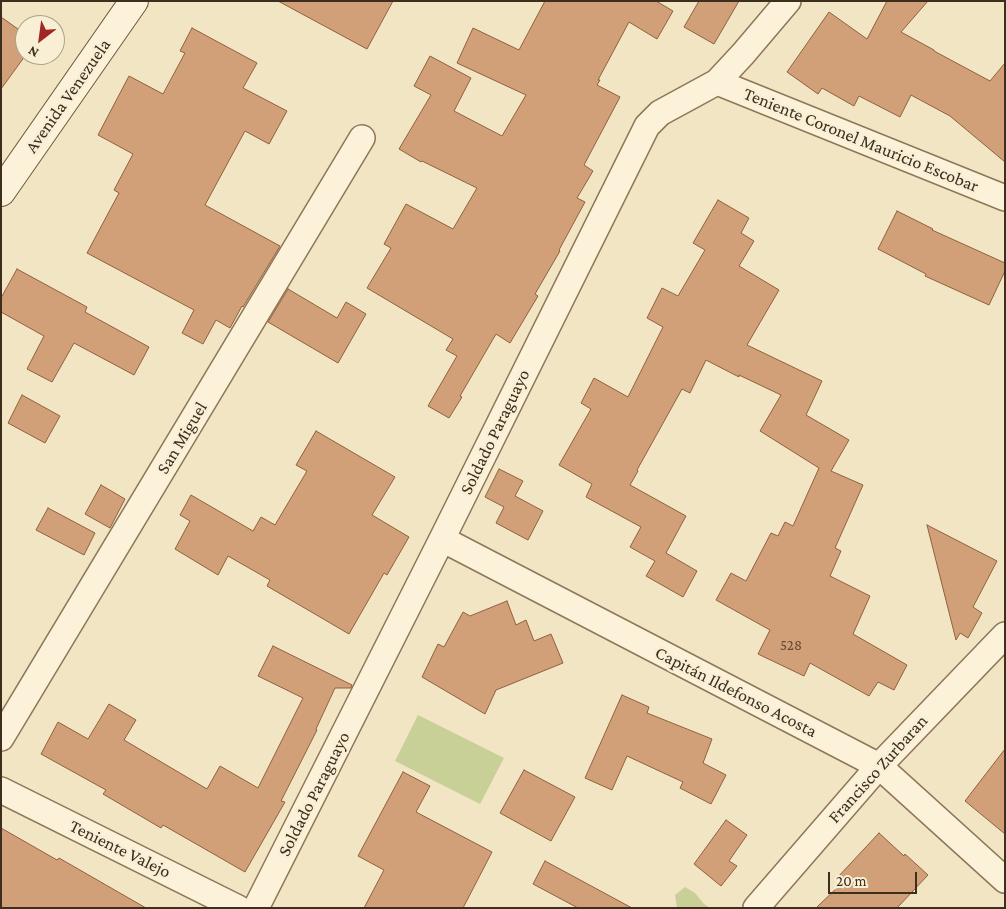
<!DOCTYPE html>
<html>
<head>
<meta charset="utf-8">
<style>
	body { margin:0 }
	#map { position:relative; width:1006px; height:909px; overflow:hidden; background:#f1e5c4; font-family:"Crimson Pro",serif }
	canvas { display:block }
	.frame { position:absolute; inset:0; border:2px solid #3d2e1e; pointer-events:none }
	.north { position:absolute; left:15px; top:15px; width:50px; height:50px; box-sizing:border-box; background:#f8efd5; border:1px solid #ada28c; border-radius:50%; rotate:210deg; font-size:14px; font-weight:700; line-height:20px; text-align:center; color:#3d2e1e }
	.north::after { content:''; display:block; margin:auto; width:18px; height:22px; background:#a12725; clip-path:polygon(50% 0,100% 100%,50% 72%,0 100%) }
	.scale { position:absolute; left:828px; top:872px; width:89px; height:22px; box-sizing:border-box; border:2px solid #3d2e1e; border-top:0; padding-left:6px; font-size:15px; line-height:18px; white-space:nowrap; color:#3d2e1e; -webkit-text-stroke:4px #f8efd5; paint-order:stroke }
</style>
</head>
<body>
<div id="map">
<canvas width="1006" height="909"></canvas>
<div class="frame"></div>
<div class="north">N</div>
<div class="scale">20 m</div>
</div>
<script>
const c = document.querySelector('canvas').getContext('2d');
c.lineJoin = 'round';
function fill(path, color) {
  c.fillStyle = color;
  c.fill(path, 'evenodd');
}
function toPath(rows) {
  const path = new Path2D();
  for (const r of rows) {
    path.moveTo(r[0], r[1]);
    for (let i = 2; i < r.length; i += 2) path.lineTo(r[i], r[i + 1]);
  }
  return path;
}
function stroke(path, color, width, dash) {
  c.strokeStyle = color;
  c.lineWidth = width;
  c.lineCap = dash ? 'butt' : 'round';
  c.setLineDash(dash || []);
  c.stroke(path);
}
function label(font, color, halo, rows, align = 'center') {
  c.font = font + ' "Crimson Pro",serif';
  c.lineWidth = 5;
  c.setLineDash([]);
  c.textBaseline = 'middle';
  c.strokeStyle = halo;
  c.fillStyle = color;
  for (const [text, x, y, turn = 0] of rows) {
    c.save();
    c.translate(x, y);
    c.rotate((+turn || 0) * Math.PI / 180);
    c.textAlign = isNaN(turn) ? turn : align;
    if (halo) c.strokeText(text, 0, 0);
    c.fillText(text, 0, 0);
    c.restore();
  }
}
const green = toPath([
	[418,715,504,758,480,804,395,761],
	[685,887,695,893,704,904,710,908,677,908,675,895]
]);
const building = toPath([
	[278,1,393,1,367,49,278,1],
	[545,1,656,1,673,11,657,39,629,22,598,80,600,80,597,85,620,97,584,165,593,171,577,198,585,202,559,250,560,251,535,294,538,296,510,343,496,334,460,396,462,397,449,418,428,406,457,356,446,350,453,339,367,288,391,248,384,244,406,204,453,229,477,188,422,161,421,162,399,149,431,95,414,86,430,56,471,78,454,111,502,136,526,95,457,63,473,28,519,50,545,1],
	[699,1,739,1,714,44,684,27,699,1],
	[887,1,928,1,901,32,934,50,934,51,990,81,1005,63,1005,162,950,116,911,95,900,117,859,96,854,106,822,88,818,94,787,72,829,12,867,39,887,1],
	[1,17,25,34,25,56,1,89,1,17],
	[192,28,257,63,243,88,287,111,269,144,245,131,205,205,280,246,243,307,242,306,230,328,216,320,203,344,182,333,194,310,87,253,119,193,114,190,133,154,98,135,129,76,163,94,185,53,180,51,192,28],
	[718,200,749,218,741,233,754,241,739,266,779,290,747,345,822,381,806,415,849,440,831,471,863,485,835,548,841,551,830,576,870,596,853,634,907,665,894,690,878,682,869,696,810,663,804,676,758,654,770,630,716,600,731,573,746,581,771,533,778,536,785,522,793,526,819,468,760,431,781,395,739,375,739,377,706,360,690,393,682,389,637,470,638,471,630,485,686,516,666,553,697,571,683,597,646,576,655,561,630,547,641,527,586,497,592,484,559,465,591,409,581,403,594,378,628,397,663,327,647,318,662,288,678,296,705,250,693,243,718,200],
	[897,211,933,229,932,230,1005,263,1005,271,989,305,925,276,926,274,878,249,897,211],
	[17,269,87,307,85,312,149,347,134,375,74,343,52,382,27,369,44,336,1,312,1,298,17,269],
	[288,289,337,318,346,302,366,314,338,363,268,322,288,289],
	[22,395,60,416,45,443,8,423,22,395],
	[316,431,395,477,372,515,409,537,387,575,384,573,349,634,267,586,270,580,228,556,218,575,175,549,190,521,180,515,191,495,253,531,261,517,275,525,307,471,296,465,316,431],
	[499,469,523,481,515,496,543,511,528,540,496,523,504,507,485,497,499,469],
	[101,485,125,499,110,528,85,514,101,485],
	[48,508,95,533,84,555,36,530,48,508],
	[927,525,997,561,973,607,982,613,968,638,960,633,956,640,927,525],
	[507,601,516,625,526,620,534,641,551,634,563,663,496,690,485,714,422,677,438,644,444,647,463,612,470,616,507,601],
	[273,646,352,685,351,688,335,688,316,729,317,730,281,801,285,802,245,872,163,825,161,828,103,794,106,790,41,754,58,722,88,739,109,704,136,720,124,740,207,789,220,766,258,788,303,698,258,676,273,646],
	[622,695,649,707,647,713,712,739,703,763,726,775,711,804,680,788,683,782,627,756,612,790,585,778,622,695],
	[1005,749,1005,834,965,801,1005,749],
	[524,770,575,797,551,841,500,813,524,770],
	[403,772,430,786,416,812,492,852,463,908,364,908,384,870,358,856,403,772],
	[726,820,747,835,729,861,737,866,721,886,694,864,726,820],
	[1,828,57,860,59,858,146,908,1,908,1,828],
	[879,833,904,856,905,854,928,875,897,908,816,908,842,883,837,878,879,833],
	[545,861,632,908,578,908,533,884,545,861]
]);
const street = toPath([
	[717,82,1005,198],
	[442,539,879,766,1005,880],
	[1,738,362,138],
	[1,790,238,908],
	[256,908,442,539,647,126,660,113,717,82,743,54,788,1],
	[756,908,879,766,1005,635]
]);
const secondary = toPath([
	[1,192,134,1]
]);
const numberNames = [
	["528",791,645]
];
const streetNames = [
	["Avenida Venezuela",68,96,-55],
	["Teniente Coronel Mauricio Escobar",861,140,22],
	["Soldado Paraguayo",495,432,-64],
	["San Miguel",182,438,-59],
	["Capitán Ildefonso Acosta",736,692,27],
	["Francisco Zurbaran",878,769,-48],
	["Soldado Paraguayo",314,794,-63],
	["Teniente Valejo",120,849,26]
];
fill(green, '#c8d097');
fill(building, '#d2a078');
stroke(building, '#8f603d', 1);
stroke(street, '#8e7659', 28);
stroke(secondary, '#6f573c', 30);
stroke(street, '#fbf2d9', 25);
stroke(secondary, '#fbf2d9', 28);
label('15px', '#624a34', null, numberNames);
label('18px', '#3d2e1e', '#f8efd5', streetNames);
</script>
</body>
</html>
